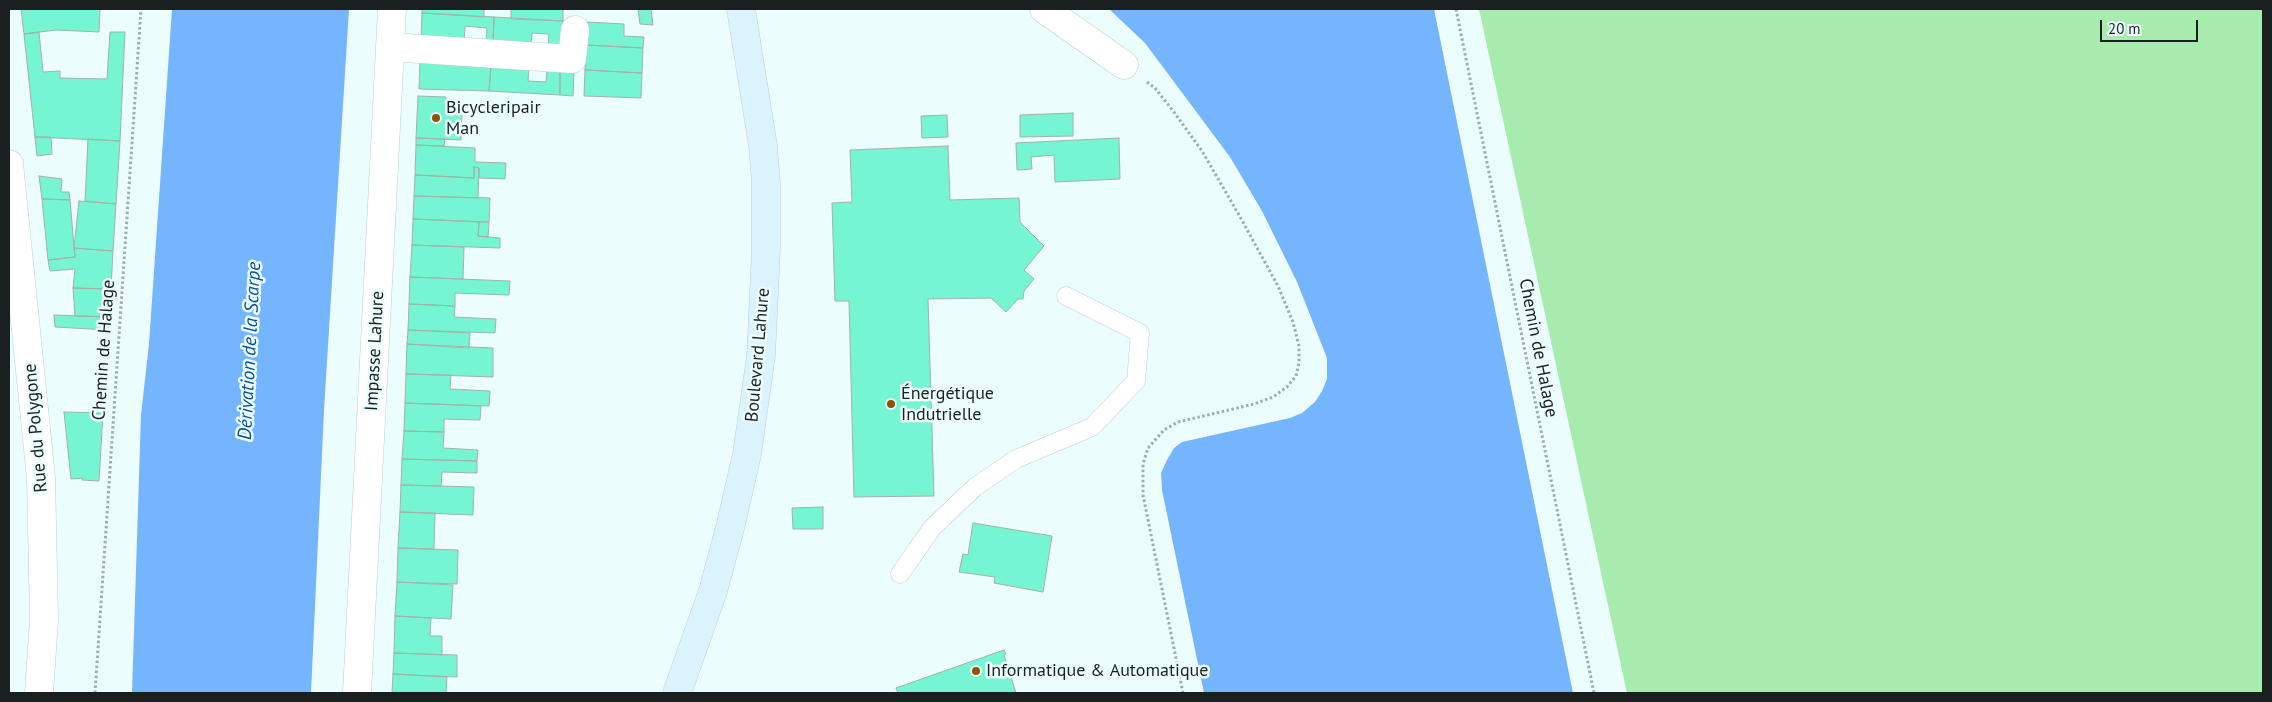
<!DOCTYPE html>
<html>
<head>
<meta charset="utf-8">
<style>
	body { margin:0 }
	#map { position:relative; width:2272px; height:702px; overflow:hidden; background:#ecfdfe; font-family:"PT Sans",sans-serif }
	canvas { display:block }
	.frame { position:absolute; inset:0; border:10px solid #1a2020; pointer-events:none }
	.scale { position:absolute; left:2100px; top:20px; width:98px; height:22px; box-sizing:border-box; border:2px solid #1a2020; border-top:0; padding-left:6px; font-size:15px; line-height:18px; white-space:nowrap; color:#1a2020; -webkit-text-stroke:4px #ecfdfe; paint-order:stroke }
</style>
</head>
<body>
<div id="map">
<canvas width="2272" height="702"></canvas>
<div class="frame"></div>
<div class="scale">20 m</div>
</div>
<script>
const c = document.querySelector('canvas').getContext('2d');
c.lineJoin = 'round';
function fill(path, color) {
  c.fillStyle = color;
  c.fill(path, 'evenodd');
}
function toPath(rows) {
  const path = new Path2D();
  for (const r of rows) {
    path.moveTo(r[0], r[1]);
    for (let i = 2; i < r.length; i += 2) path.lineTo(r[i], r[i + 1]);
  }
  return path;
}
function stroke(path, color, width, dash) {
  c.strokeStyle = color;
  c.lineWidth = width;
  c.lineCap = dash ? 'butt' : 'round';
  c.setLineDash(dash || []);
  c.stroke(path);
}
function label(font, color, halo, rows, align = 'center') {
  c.font = font + ' "PT Sans",sans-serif';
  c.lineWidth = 5;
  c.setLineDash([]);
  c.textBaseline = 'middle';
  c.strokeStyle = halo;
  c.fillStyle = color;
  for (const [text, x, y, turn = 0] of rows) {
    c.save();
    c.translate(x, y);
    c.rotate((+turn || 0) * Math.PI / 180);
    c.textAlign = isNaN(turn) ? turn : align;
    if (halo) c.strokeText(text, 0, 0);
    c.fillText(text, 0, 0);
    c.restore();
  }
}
const green = toPath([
	[1479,9,2263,9,2263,693,1627,693]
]);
const water = toPath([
	[172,9,349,9,324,410,311,693,132,693,141,415,149,344],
	[1109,9,1434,9,1573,693,1204,693,1162,490,1161,473,1167,460,1174,448,1182,442,1290,418,1302,413,1315,402,1322,391,1327,379,1327,358,1297,282,1262,211,1230,157,1145,43]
]);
const building = toPath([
	[21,9,100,9,99,32,56,30,24,34,21,9],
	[422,9,484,9,484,17,422,13,422,9],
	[511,9,563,9,563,21,511,19,511,9],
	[638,9,651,9,653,25,640,24,638,9],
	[422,13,494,17,493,43,486,42,487,28,465,26,464,44,421,41,422,13],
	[494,17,563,21,562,47,548,46,549,34,532,33,531,45,493,43,494,17],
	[586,22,624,24,624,36,644,37,643,48,586,45,586,22],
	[39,32,43,72,60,71,60,78,107,79,110,32,125,32,120,141,35,137,24,34,39,32],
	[586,45,643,48,642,73,585,70,586,45],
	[420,60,462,63,462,66,491,66,489,91,419,89,420,60],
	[491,66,529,68,528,81,546,82,547,69,560,70,560,95,489,91,491,66],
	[560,70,574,71,573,96,560,95,560,70],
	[585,70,642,73,641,98,584,96,585,70],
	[418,96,446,97,446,112,462,113,461,140,416,138,418,96],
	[1073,113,1073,136,1020,137,1020,115,1073,113],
	[947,115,948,137,922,138,921,116,947,115],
	[35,137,51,137,52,154,37,156,35,137],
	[416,138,445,139,444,146,416,145,416,138],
	[1119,138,1120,179,1055,182,1054,155,1031,157,1032,169,1017,170,1016,143,1119,138],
	[88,139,120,141,116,204,85,201,88,139],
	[416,145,475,148,475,162,506,163,505,179,479,178,479,168,474,167,474,178,415,175,416,145],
	[948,146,950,200,1019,198,1020,222,1044,246,1024,270,1034,279,1024,291,1023,299,1018,299,1006,312,991,298,928,299,934,496,854,497,849,301,835,301,832,203,852,202,850,150,948,146],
	[474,167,479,168,478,198,414,196,415,175,474,178,474,167],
	[39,176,62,179,61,192,69,192,70,200,42,199,39,176],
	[414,196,490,198,489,222,413,219,414,196],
	[42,199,70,200,75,257,48,260,42,199],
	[79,201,116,204,113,251,74,248,79,201],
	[413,219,479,222,478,236,500,238,500,248,412,245,413,219],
	[479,222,489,222,488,237,478,236,479,222],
	[412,245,464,247,463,279,410,277,412,245],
	[74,248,113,251,111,289,73,288,75,269,50,271,48,260,75,257,74,248],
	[410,277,510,281,509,295,455,293,455,306,409,304,410,277],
	[73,288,111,289,109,317,75,316,73,288],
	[409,304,455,306,454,317,496,319,495,333,408,330,409,304],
	[54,315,109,317,108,330,55,327,54,315],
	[408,330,470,333,469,348,407,344,408,330],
	[407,344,493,348,493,377,406,374,407,344],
	[406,374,451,375,450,389,490,391,489,406,405,403,406,374],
	[405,403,481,406,480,420,444,419,444,432,404,431,405,403],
	[64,412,103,413,99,481,82,480,83,478,71,479,64,412],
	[404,431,444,432,443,448,478,450,477,461,402,459,404,431],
	[402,459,477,461,477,473,442,472,441,486,401,485,402,459],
	[401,485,474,487,473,515,400,512,401,485],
	[823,507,823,529,793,529,792,508,823,507],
	[400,512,435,513,434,549,398,548,400,512],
	[973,523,1052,536,1043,592,994,583,995,577,959,572,963,554,968,555,973,523],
	[398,548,458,550,457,584,397,582,398,548],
	[397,582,453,585,451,619,395,616,397,582],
	[395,616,431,618,430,636,442,636,442,655,394,653,395,616],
	[1004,650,1006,654,1004,655,1016,693,898,693,896,688,1004,650],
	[394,653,457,655,457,677,393,674,394,653],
	[393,674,447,677,446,693,392,693,393,674]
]);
const path = toPath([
	[1456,9,1594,693],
	[1147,82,1155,88,1174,112,1202,151,1239,215,1278,286,1293,322,1299,346,1299,363,1296,376,1287,387,1273,397,1254,404,1178,422,1164,430,1148,448,1143,464,1143,495,1183,693],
	[95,693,141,9]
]);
const service = toPath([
	[900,574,932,528,975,487,1016,459,1092,427,1136,381,1140,333,1066,296]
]);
const minor = toPath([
	[1044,9,1124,65],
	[390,47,572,59,575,30],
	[357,693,392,9]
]);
const tertiary = toPath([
	[9,164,41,478,44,620,39,693]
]);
const secondary = toPath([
	[677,693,713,591,730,528,747,454,761,356,766,250,766,182,763,146,741,9]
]);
const markers = [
	[436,118,5,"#8a5602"],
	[891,404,5,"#8a5602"],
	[976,671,5,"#8a5602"]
];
const poiNames = [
	["Bicycleripair",446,108],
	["Man",446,129],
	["Énergétique",901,394],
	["Indutrielle",901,415],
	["Informatique & Automatique",986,671]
];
const streetNames = [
	["Chemin de Halage",1538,348,79],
	["Chemin de Halage",104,350,-86],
	["Impasse Lahure",375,351,-87],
	["Boulevard Lahure",758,355,-85],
	["Rue du Polygone",36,428,-95]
];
const waterNames = [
	["Dérivation de la Scarpe",250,351,-87]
];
fill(green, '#a7ebae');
fill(water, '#74b5fd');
fill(building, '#76f5d3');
stroke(building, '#a2b1ac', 1);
stroke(service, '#bececf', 19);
stroke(minor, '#bececf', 29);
stroke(tertiary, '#bececf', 29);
stroke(secondary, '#bececf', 29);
stroke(path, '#a0adad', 3, [2.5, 2.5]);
stroke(service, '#fff', 18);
stroke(minor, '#fff', 28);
stroke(tertiary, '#fff', 28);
stroke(secondary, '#dbf3fd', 28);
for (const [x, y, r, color] of markers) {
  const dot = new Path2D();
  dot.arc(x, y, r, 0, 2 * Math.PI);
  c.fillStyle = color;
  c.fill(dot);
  stroke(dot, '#ecfdfe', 2);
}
label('18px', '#1a2020', '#ecfdfe', poiNames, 'left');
label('18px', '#1a2020', '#ecfdfe', streetNames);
label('italic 19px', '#085190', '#ecfdfe', waterNames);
</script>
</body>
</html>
